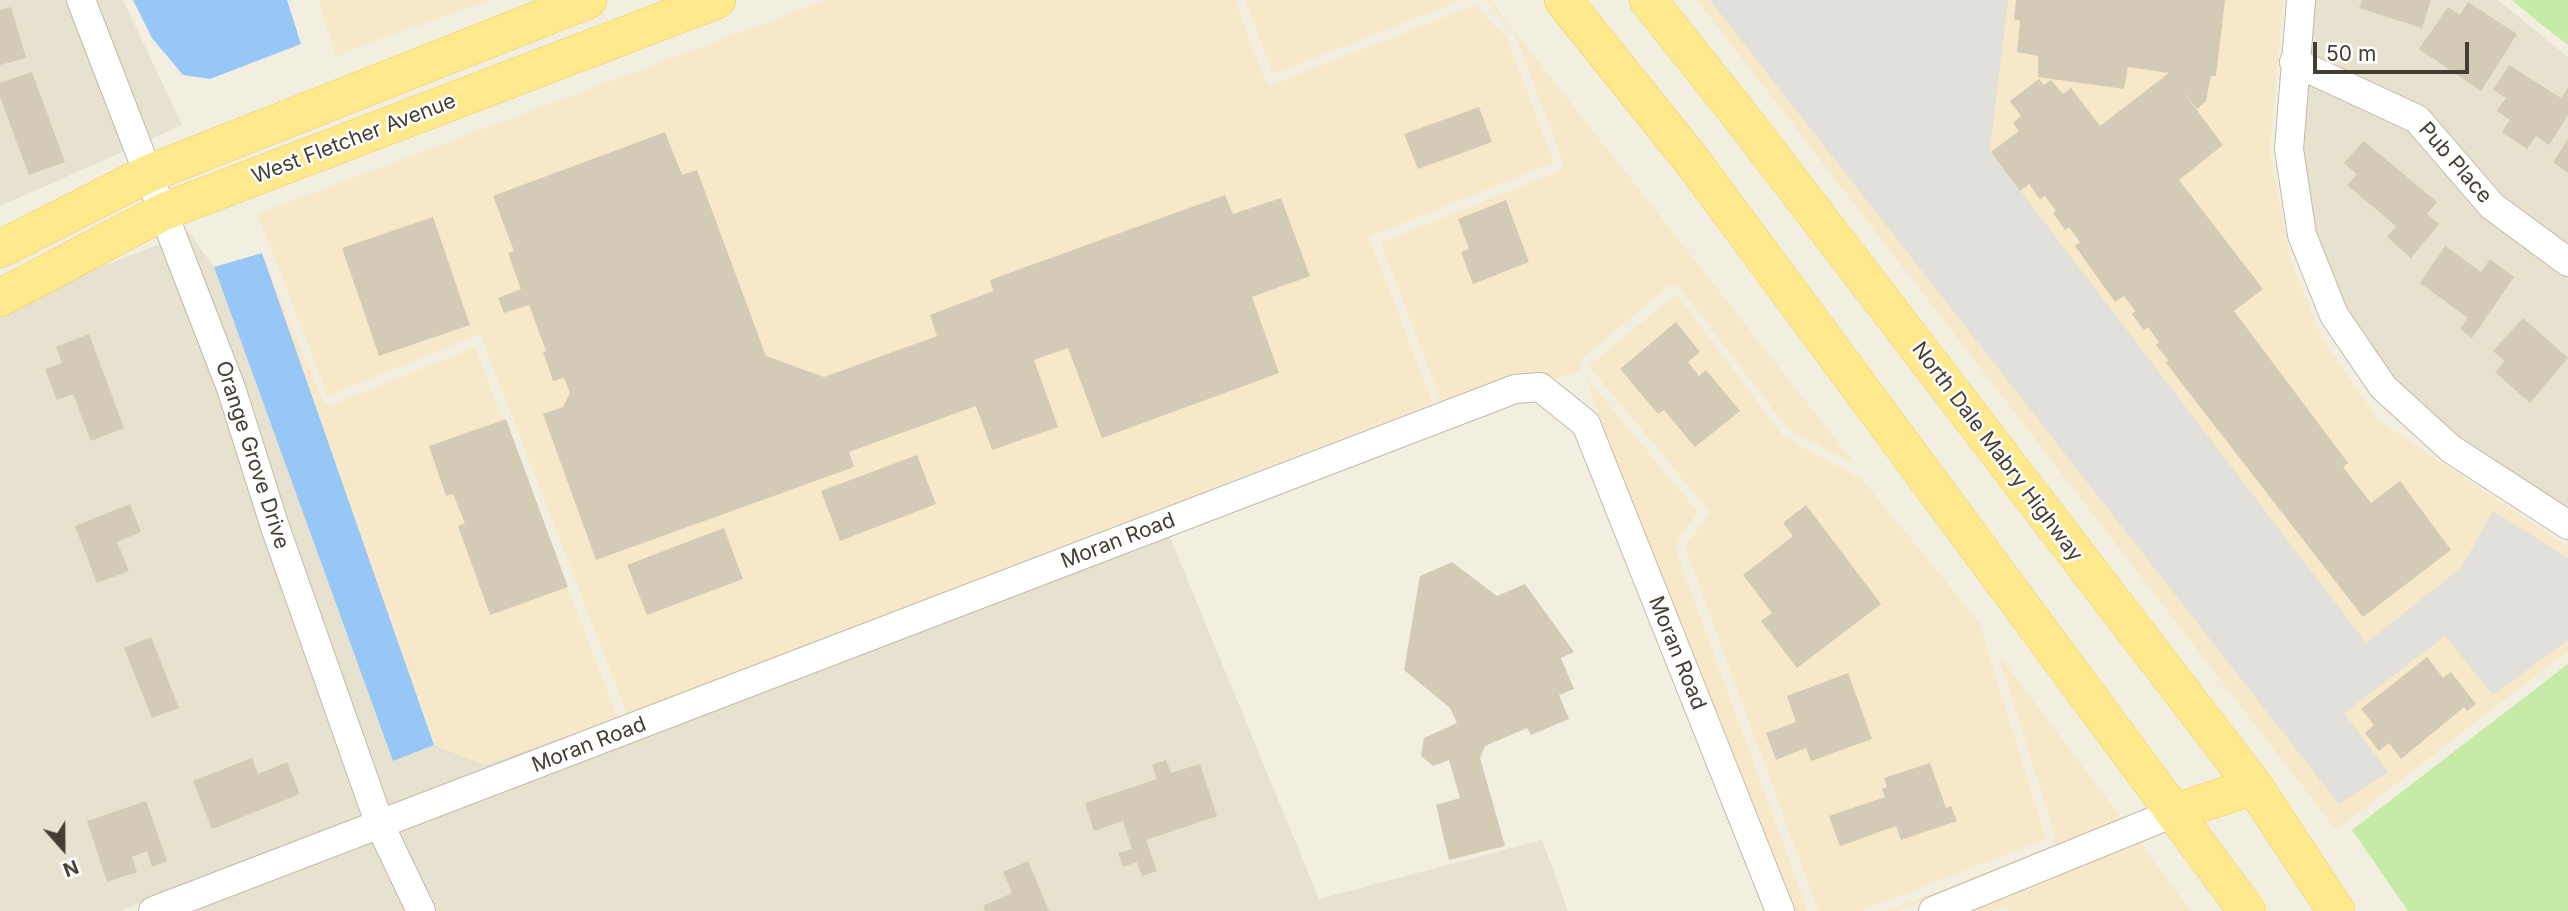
<!DOCTYPE html>
<html>
<head>
<meta charset="utf-8">
<style>
	body { margin:0 }
	#map { position:relative; width:2568px; height:911px; overflow:hidden; background:#f2efe1; font-family:Inter,sans-serif }
	canvas { display:block }
	.north { position:absolute; left:28px; top:813px; width:70px; height:70px; -webkit-text-stroke:5px #fff; paint-order:stroke; rotate:159deg; font-size:19px; font-weight:700; line-height:28px; text-align:center; color:#443e32 }
	.north::after { content:''; display:block; margin:auto; width:24px; height:32px; background:#443e32; clip-path:polygon(50% 0,100% 100%,50% 72%,0 100%) }
	.scale { position:absolute; left:2313px; top:42px; width:156px; height:32px; box-sizing:border-box; border:4px solid #443e32; border-top:0; padding-left:9px; font-size:21px; line-height:24px; white-space:nowrap; color:#443e32; -webkit-text-stroke:5px #fff; paint-order:stroke }
</style>
</head>
<body>
<div id="map">
<canvas width="2568" height="911"></canvas>
<div class="north">N</div>
<div class="scale">50 m</div>
</div>
<script>
const c = document.querySelector('canvas').getContext('2d');
c.lineJoin = 'round';
function fill(path, color) {
  c.fillStyle = color;
  c.fill(path, 'evenodd');
}
function toPath(rows) {
  const path = new Path2D();
  for (const r of rows) {
    path.moveTo(r[0], r[1]);
    for (let i = 2; i < r.length; i += 2) path.lineTo(r[i], r[i + 1]);
  }
  return path;
}
function stroke(path, color, width, dash) {
  c.strokeStyle = color;
  c.lineWidth = width;
  c.lineCap = dash ? 'butt' : 'round';
  c.setLineDash(dash || []);
  c.stroke(path);
}
function label(font, color, halo, rows, align = 'center') {
  c.font = font + ' Inter,sans-serif';
  c.lineWidth = 5;
  c.setLineDash([]);
  c.textBaseline = 'middle';
  c.strokeStyle = halo;
  c.fillStyle = color;
  for (const [text, x, y, turn = 0] of rows) {
    c.save();
    c.translate(x, y);
    c.rotate((+turn || 0) * Math.PI / 180);
    c.textAlign = isNaN(turn) ? turn : align;
    if (halo) c.strokeText(text, 0, 0);
    c.fillText(text, 0, 0);
    c.restore();
  }
}
const residential = toPath([
	[0,0,69,0,127,150,0,206],
	[93,0,123,0,182,125,147,141],
	[2312,0,2498,0,2568,57,2568,249,2499,197,2425,111,2306,55],
	[2304,80,2411,129,2487,216,2568,276,2568,511,2457,440,2391,379,2344,310,2313,232,2300,149],
	[189,233,214,267,393,761,434,745,485,765,618,718,620,720,386,810,183,235],
	[163,243,221,392,366,817,119,911,0,911,0,312,46,288],
	[1169,535,1319,899,1542,840,1568,911,433,911,395,832],
	[375,840,409,911,187,911]
]);
const commercial = toPath([
	[318,0,492,0,371,42,336,57],
	[826,0,1235,0,1268,86,1476,5,1507,39,1554,162,1369,237,1433,403,627,714,480,334,328,396,257,214],
	[1245,0,1462,0,1273,74],
	[1485,0,1490,0,1856,465,1788,429,1678,285,1669,286,1583,358,1580,363,1581,370,1550,381,1442,404,1381,243,1557,172,1562,168,1563,162,1514,32],
	[1697,0,2283,0,2270,151,2290,259,2322,338,2379,421,2568,547,2568,651,2336,830],
	[265,261,324,404,332,405,475,347,618,718,485,765,434,745],
	[1676,294,1783,436,1862,479,1979,622,2046,839,1860,911,1818,911,1685,547,1710,512,1589,366],
	[1585,376,1698,512,1678,541,1676,550,1808,911,1791,911,1647,548],
	[1998,654,2123,820,1910,906,1897,911,1888,911,2054,845,2055,836],
	[2138,840,2191,911,2009,911,2006,906,1993,911,1963,911]
]);
const green = toPath([
	[2512,0,2568,0,2568,45,2542,25],
	[2568,664,2568,911,2408,911,2352,830]
]);
const parking = toPath([
	[1710,0,2008,0,1990,151,2366,643,2461,568,2493,511,2568,558,2568,640,2493,695,2445,636,2344,713,2388,772,2339,804]
]);
const water = toPath([
	[133,0,287,0,301,44,210,79,183,75,152,38],
	[262,253,434,745,393,761,214,267]
]);
const building = toPath([
	[2016,0,2225,0,2216,76,2211,76,2206,101,2197,109,2180,88,2223,145,2179,180,2263,289,2234,311,2348,463,2343,467,2371,503,2400,481,2451,550,2363,617,2166,363,2168,360,2156,345,2159,342,2148,327,2144,330,2132,314,2135,311,2124,296,2115,302,2075,246,2080,242,2069,227,2065,230,2053,213,2056,211,2045,196,2040,199,2029,184,2020,191,1991,152,2019,131,2013,123,2021,116,2010,101,2039,79,2044,85,2051,80,2063,94,2071,88,2100,126,2169,73,2128,67,2124,89,2038,77,2038,56,2017,52,2020,21,2014,19],
	[2362,0,2431,0,2422,28,2359,8],
	[2468,2,2517,34,2481,91,2419,49,2448,7,2460,15],
	[11,7,26,58,0,65,0,10],
	[2509,65,2561,98,2568,87,2568,115,2549,145,2536,136,2527,149,2502,132,2510,120,2497,111,2506,98,2493,90],
	[32,72,65,162,29,175,0,97,0,83],
	[1479,107,1492,142,1418,169,1404,134],
	[665,132,682,175,697,170,766,356,824,377,937,336,930,315,993,291,990,280,1225,195,1233,214,1281,198,1310,276,1252,297,1279,373,1102,438,1068,348,1034,360,1058,427,992,450,976,406,849,452,854,467,596,560,543,414,563,407,570,393,564,378,553,381,543,352,546,351,529,305,504,313,498,298,521,289,508,253,514,251,493,196],
	[2568,139,2568,173,2553,162],
	[2364,141,2437,202,2427,214,2439,224,2411,258,2387,237,2396,226,2347,185,2357,174,2344,163],
	[1506,200,1529,262,1473,284,1461,252,1469,249,1458,219],
	[433,217,470,325,379,356,342,248],
	[2445,246,2481,272,2490,259,2514,277,2472,338,2460,329,2468,318,2420,283],
	[2523,318,2568,358,2530,403,2495,372,2505,361,2493,351],
	[1676,322,1700,352,1688,362,1699,376,1706,370,1740,411,1695,447,1664,410,1658,414,1620,369],
	[89,334,124,428,91,441,73,394,57,400,45,369,62,363,56,347],
	[506,419,568,587,490,615,458,526,465,523,453,494,446,496,429,446],
	[917,455,936,504,840,541,821,491],
	[130,504,141,532,117,542,129,571,97,583,75,526],
	[1806,505,1881,604,1797,668,1761,621,1772,613,1743,575,1793,536,1783,523],
	[724,528,743,579,647,615,627,565],
	[1452,562,1497,596,1525,584,1574,652,1561,658,1574,689,1559,695,1569,719,1531,735,1527,728,1485,746,1480,758,1505,846,1449,860,1436,805,1460,798,1449,760,1433,766,1421,756,1424,738,1457,723,1450,708,1404,670,1420,576],
	[151,637,179,708,152,718,124,648],
	[2427,657,2443,678,2451,672,2476,704,2467,711,2464,707,2401,759,2389,743,2379,751,2365,733,2374,725,2361,709],
	[1848,673,1872,739,1811,761,1806,748,1776,760,1766,733,1796,722,1787,696],
	[252,758,258,774,287,762,300,794,212,829,193,781],
	[1166,760,1171,773,1200,764,1217,816,1146,840,1157,871,1142,876,1137,862,1123,867,1118,853,1132,849,1123,821,1094,831,1085,803,1157,779,1152,765],
	[1930,763,1946,808,1951,806,1957,821,1901,840,1896,826,1840,846,1829,816,1885,797,1882,789,1887,787,1884,778],
	[146,801,167,861,152,867,147,851,132,857,137,872,107,882,87,821],
	[1028,861,1049,911,985,911,983,906,1012,893,1003,872]
]);
const minor = toPath([
	[81,0,231,388,275,527,380,825,421,911],
	[2301,0,2289,149,2302,235,2334,315,2383,387,2451,449,2568,525],
	[2294,62,2417,119,2492,206,2568,262],
	[153,911,1515,389,1540,387,1586,424,1780,911],
	[1933,911,2176,812]
]);
const major = toPath([
	[1563,0,1693,162,2247,911],
	[1648,0,1745,122,2254,786,2336,911],
	[0,249,148,174,588,0],
	[0,298,163,212,717,0],
	[2176,812,2254,786]
]);
const streetNames = [
	["West Fletcher Avenue",354,139,-21],
	["Pub Place",2455,163,49],
	["North Dale Mabry Highway",1997,452,53],
	["Orange Grove Drive",252,455,72],
	["Moran Road",1118,541,-21],
	["Moran Road",1677,653,68],
	["Moran Road",589,745,-21]
];
fill(residential, '#e7e1cf');
fill(commercial, '#f7e8c9');
fill(green, '#c6eba6');
fill(parking, '#e2e0db');
fill(water, '#97c7f6');
fill(building, '#d4cbb6');
stroke(minor, '#c1baa6', 30);
stroke(major, '#edcd54', 38);
stroke(minor, '#fff', 28);
stroke(major, '#ffe98d', 37);
label('21px', '#443e32', '#fff', streetNames);
</script>
</body>
</html>
